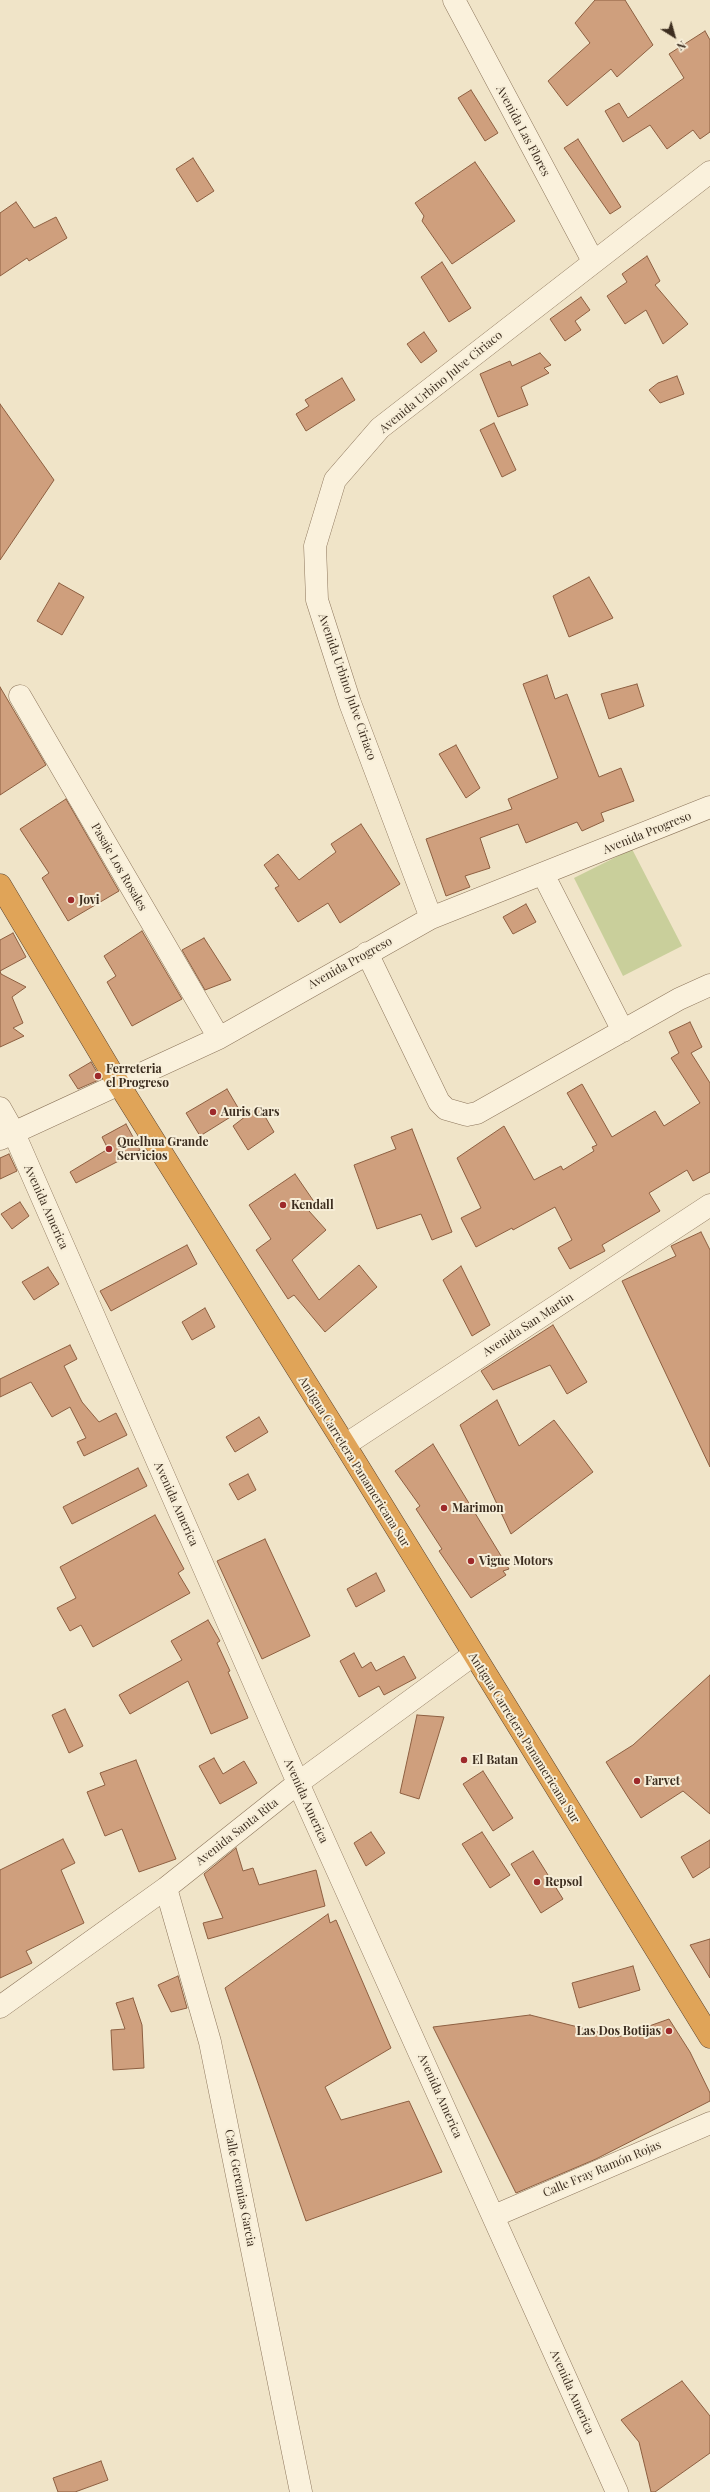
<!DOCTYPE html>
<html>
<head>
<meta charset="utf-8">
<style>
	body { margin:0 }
	#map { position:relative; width:710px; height:2492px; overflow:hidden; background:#f0e4c8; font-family:"Playfair Display",serif }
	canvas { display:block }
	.north { position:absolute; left:654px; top:16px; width:40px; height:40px; -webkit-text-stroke:3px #f7eed8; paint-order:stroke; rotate:143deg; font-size:11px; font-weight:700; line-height:16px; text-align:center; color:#3d2e20 }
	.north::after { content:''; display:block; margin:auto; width:14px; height:18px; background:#3d2e20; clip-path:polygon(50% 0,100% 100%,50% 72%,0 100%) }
</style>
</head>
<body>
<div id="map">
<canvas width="710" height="2492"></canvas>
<div class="north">N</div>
</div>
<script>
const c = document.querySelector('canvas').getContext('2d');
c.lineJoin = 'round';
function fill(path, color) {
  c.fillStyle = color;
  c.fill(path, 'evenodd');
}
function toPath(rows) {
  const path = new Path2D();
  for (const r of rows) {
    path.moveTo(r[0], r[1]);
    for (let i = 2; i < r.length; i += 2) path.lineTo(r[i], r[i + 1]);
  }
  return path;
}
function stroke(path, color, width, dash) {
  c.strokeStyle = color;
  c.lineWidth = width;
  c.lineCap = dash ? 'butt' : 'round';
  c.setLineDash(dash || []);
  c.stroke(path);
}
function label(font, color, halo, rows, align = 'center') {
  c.font = font + ' "Playfair Display",serif';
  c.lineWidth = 4;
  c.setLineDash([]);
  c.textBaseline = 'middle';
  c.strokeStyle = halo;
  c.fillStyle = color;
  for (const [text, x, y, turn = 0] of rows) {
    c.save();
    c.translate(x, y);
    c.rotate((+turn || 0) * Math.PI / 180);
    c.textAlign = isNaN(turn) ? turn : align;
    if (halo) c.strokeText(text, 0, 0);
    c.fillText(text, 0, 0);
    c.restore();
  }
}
const green = toPath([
	[632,849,682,946,623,976,574,878]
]);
const building = toPath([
	[595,0,625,0,653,45,617,77,611,69,567,106,548,81,590,43,575,23,595,0],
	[705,31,710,40,710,132,700,139,693,130,667,149,650,125,623,142,605,111,619,103,628,118,684,78,669,54,705,31],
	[471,90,498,133,485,141,458,98,471,90],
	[578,139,621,207,610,214,564,148,578,139],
	[193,158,214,191,197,202,176,169,193,158],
	[475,162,515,221,452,264,422,221,424,216,415,203,475,162],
	[16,202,34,228,56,217,67,238,29,261,27,258,0,276,0,213,16,202],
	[647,256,660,281,655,285,688,324,663,344,646,310,625,324,607,296,627,282,622,274,647,256],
	[442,262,471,308,449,322,421,277,442,262],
	[581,297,590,310,575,321,581,330,565,341,550,319,581,297],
	[424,332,437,351,421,363,407,344,424,332],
	[540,353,551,365,544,368,549,373,521,387,528,405,498,417,480,374,510,361,512,366,540,353],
	[677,376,684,394,660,403,649,390,658,383,677,376],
	[342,378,355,400,306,431,296,414,309,406,305,400,342,378],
	[0,404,54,480,0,560,0,404],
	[494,423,516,470,502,477,480,430,494,423],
	[589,577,613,618,569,637,553,596,589,577],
	[59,583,84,597,62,635,37,621,59,583],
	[547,675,555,699,567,694,599,777,621,768,634,801,601,813,604,821,582,831,577,822,526,843,518,824,480,838,490,868,465,876,470,887,446,896,426,839,512,809,508,799,558,778,523,684,547,675],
	[637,684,644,706,609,719,601,694,637,684],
	[0,687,46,765,0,795,0,687],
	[456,745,480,788,466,798,439,754,456,745],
	[66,799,119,891,68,921,42,878,49,873,20,829,66,799],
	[361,824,400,884,340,923,328,903,298,922,275,888,279,886,264,865,278,854,299,880,336,852,331,844,361,824],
	[526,904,536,922,513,934,503,917,526,904],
	[142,931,182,999,132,1026,107,982,116,976,104,956,142,931],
	[13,933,26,957,0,971,0,940,13,933],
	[204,938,231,980,205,990,182,950,204,938],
	[0,971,1,974,26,987,12,997,23,1023,13,1028,24,1036,0,1047,0,971],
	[690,1022,702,1047,691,1053,710,1083,710,1172,693,1181,687,1170,649,1193,660,1211,602,1245,605,1251,570,1269,558,1248,572,1240,555,1207,513,1230,512,1228,476,1247,461,1218,481,1208,457,1158,504,1126,534,1180,561,1166,563,1170,594,1151,592,1147,597,1145,567,1093,582,1084,612,1137,655,1111,664,1126,700,1103,671,1058,679,1053,669,1032,690,1022],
	[91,1062,101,1079,78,1089,69,1075,91,1062],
	[227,1089,240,1111,200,1136,186,1113,227,1089],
	[259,1106,274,1132,248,1150,233,1126,259,1106],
	[126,1124,140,1150,76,1183,70,1172,108,1149,102,1137,126,1124],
	[412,1129,452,1232,432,1240,421,1214,377,1229,354,1165,396,1149,391,1137,412,1129],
	[9,1154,17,1171,0,1179,0,1158,9,1154],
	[295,1174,317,1206,309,1211,326,1230,292,1260,319,1300,359,1265,377,1287,325,1332,294,1295,288,1299,256,1250,271,1239,249,1205,295,1174],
	[20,1202,29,1216,12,1229,1,1214,20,1202],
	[701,1232,710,1250,710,1467,622,1281,676,1256,671,1246,701,1232],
	[187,1245,197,1264,111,1311,100,1291,187,1245],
	[461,1266,490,1325,472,1336,443,1280,461,1266],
	[48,1267,59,1284,34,1300,22,1282,48,1267],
	[205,1308,215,1327,192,1340,182,1322,205,1308],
	[553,1325,587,1382,567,1394,550,1365,493,1390,481,1371,553,1325],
	[70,1345,77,1359,64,1366,82,1402,99,1422,116,1413,127,1435,84,1456,77,1442,86,1438,70,1407,52,1417,31,1382,0,1397,0,1379,70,1345],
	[497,1400,519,1446,554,1420,593,1472,511,1534,460,1425,497,1400],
	[259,1417,268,1432,235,1452,226,1437,259,1417],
	[433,1444,509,1569,503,1571,506,1575,471,1598,439,1551,442,1549,416,1509,420,1506,395,1471,433,1444],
	[138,1468,147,1486,72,1524,63,1507,138,1468],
	[248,1474,256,1490,238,1500,229,1484,248,1474],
	[155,1515,184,1569,178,1573,190,1593,93,1647,81,1625,70,1631,57,1608,76,1598,60,1567,155,1515],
	[265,1539,310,1636,262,1659,217,1561,265,1539],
	[376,1573,385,1591,356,1607,347,1589,376,1573],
	[208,1620,220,1641,217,1643,230,1671,228,1672,248,1718,211,1734,188,1681,130,1714,119,1695,182,1660,171,1641,208,1620],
	[354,1653,362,1668,371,1662,376,1671,404,1656,416,1678,384,1695,379,1686,359,1697,340,1661,354,1653],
	[710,1675,710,1814,683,1791,641,1818,606,1762,633,1745,710,1675],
	[65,1709,83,1746,69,1753,52,1715,65,1709],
	[417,1715,444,1717,419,1799,400,1793,417,1715],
	[214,1758,223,1774,244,1761,257,1783,220,1804,199,1766,214,1758],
	[136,1760,176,1859,139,1872,122,1829,105,1836,87,1792,105,1785,100,1773,136,1760],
	[483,1771,513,1818,493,1831,463,1784,483,1771],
	[371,1832,385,1853,366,1866,354,1843,371,1832],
	[482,1832,510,1875,490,1888,462,1844,482,1832],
	[63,1839,75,1863,61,1870,84,1923,26,1951,32,1963,0,1978,0,1870,63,1839],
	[710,1840,710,1867,693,1878,681,1857,710,1840],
	[236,1848,243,1871,253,1868,259,1885,316,1870,325,1906,208,1939,203,1923,223,1918,204,1874,236,1848],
	[533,1851,563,1899,541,1913,511,1864,533,1851],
	[328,1914,330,1923,336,1920,391,2048,325,2087,341,2120,409,2101,442,2172,306,2221,225,1988,328,1914],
	[710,1939,710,1978,690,1945,710,1939],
	[633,1966,640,1990,579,2008,572,1983,633,1966],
	[178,1976,187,2008,171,2012,158,1985,178,1976],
	[133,1998,142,2025,144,2068,113,2070,111,2030,125,2029,116,2003,133,1998],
	[530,2015,618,2037,669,2019,690,2052,710,2093,710,2101,596,2159,516,2193,433,2027,530,2015],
	[682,2381,710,2416,710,2453,655,2492,651,2492,639,2442,621,2420,682,2381],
	[101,2461,108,2480,75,2492,58,2492,53,2478,101,2461]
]);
const minor = toPath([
	[454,0,593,261],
	[20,696,219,1038],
	[543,874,623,1031],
	[431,918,350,703,317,600,315,546,335,480,380,428,710,172],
	[367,953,439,1102,446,1109,467,1115,477,1113,679,999,710,985],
	[0,1108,13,1131,298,1783,617,2492],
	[0,1139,219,1038,431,918,710,807],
	[345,1445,710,1205],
	[166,1888,210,2042,301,2492],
	[0,2007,166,1888,298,1783,473,1655],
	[494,2216,710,2123]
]);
const highway = toPath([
	[0,885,118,1083,345,1445,710,2037]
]);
const markers = [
	[71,900,4,"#9e2a2b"],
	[98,1076,4,"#9e2a2b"],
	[213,1112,4,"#9e2a2b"],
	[109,1149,4,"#9e2a2b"],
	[283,1205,4,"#9e2a2b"],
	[444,1508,4,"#9e2a2b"],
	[471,1561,4,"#9e2a2b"],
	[464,1760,4,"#9e2a2b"],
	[637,1781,4,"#9e2a2b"],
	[537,1882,4,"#9e2a2b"],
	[669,2031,4,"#9e2a2b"]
];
const streetNames = [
	["Avenida Las Flores",523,131,62],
	["Avenida Urbino Julve Ciriaco",441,382,-39],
	["Avenida Urbino Julve Ciriaco",347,687,71],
	["Avenida Progreso",647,833,-22],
	["Pasaje Los Rosales",119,867,60],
	["Avenida Progreso",350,963,-29],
	["Avenida America",46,1207,66],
	["Avenida San Martin",528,1325,-33],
	["Antigua Carretera Panamericana Sur",354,1462,58],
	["Avenida America",176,1504,66],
	["Antigua Carretera Panamericana Sur",524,1738,58],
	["Avenida America",306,1801,66],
	["Avenida Santa Rita",237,1832,-38],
	["Avenida America",440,2096,66],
	["Calle Fray Ramón Rojas",602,2169,-23],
	["Calle Geremias Garcia",240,2188,79],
	["Avenida America",572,2392,66]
];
const poiNames = [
	["Jovi",79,900],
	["Ferreteria",106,1069],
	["el Progreso",106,1083],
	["Auris Cars",221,1112],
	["Quelhua Grande",117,1142],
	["Servicios",117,1156],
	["Kendall",291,1205],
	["Marimon",452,1508],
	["Vigue Motors",479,1561],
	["El Batan",472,1760],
	["Farvet",645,1781],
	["Repsol",545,1882],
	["Las Dos Botijas",661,2031,"right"]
];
fill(green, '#c9cf9b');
fill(building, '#cf9f7d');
stroke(building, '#8d5f41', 1);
stroke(minor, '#8d765c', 23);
stroke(highway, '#5b4430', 23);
stroke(minor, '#faf1dc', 22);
stroke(highway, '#e0a458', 22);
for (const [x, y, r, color] of markers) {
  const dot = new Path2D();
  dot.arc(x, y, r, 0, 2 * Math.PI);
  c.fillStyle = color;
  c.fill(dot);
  stroke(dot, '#f7eed8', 1.5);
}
label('12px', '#3d2e20', '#f7eed8', streetNames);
label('bold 12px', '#3d2e20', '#f7eed8', poiNames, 'left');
</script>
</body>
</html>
